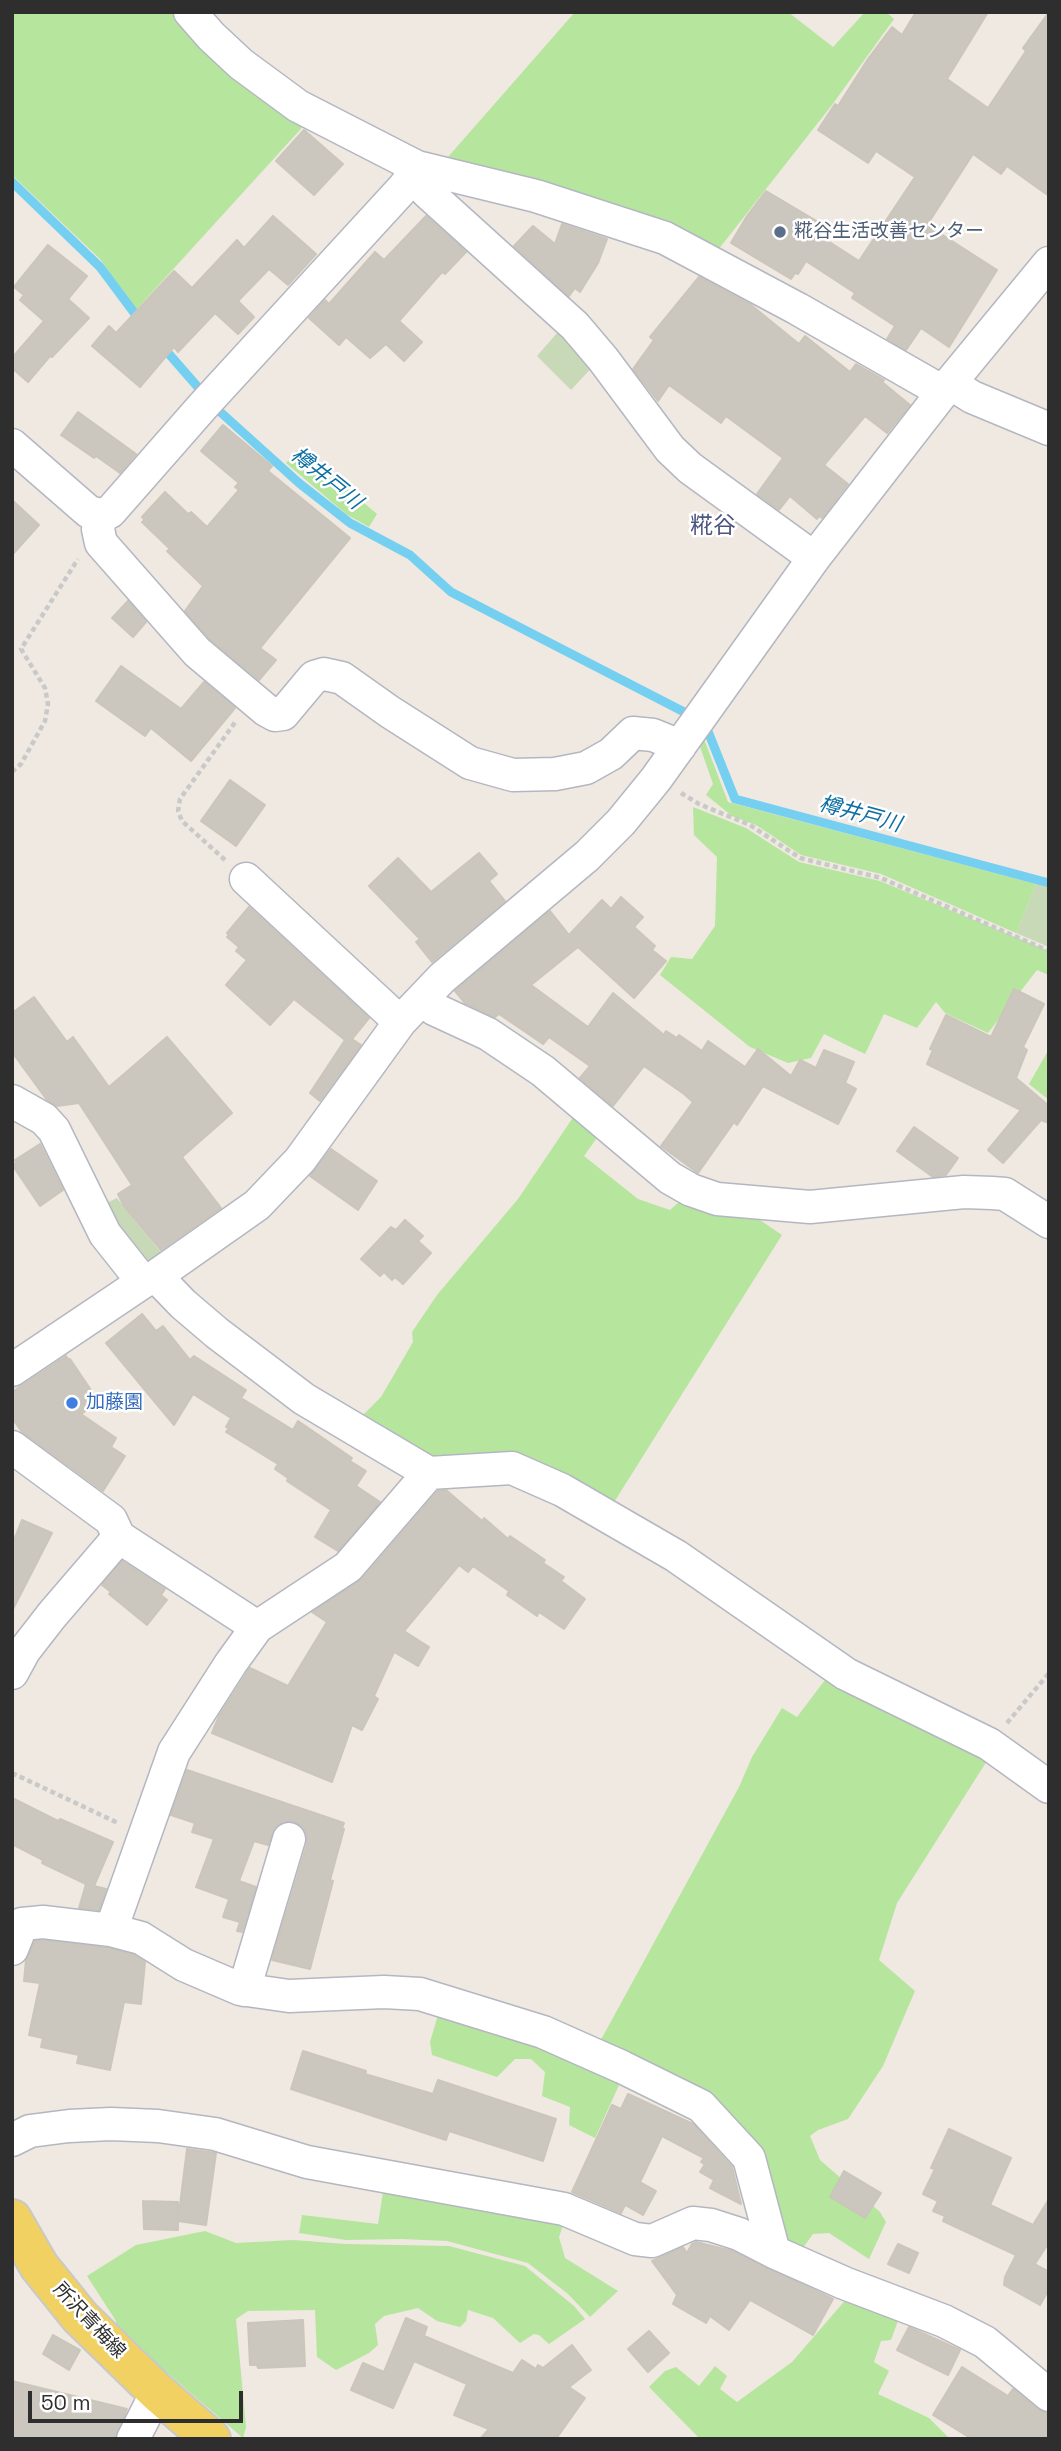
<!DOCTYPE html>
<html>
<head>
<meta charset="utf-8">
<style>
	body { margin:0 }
	#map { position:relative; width:1061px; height:2451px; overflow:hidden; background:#efe9e1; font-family:"Space Grotesk",sans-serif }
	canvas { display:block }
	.frame { position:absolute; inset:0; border:14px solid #2e2e2e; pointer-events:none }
	.scale { position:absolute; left:28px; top:2391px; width:215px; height:32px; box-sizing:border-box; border:4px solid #2e2e2e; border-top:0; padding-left:9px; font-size:21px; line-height:24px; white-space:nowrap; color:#2e2e2e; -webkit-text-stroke:5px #fff; paint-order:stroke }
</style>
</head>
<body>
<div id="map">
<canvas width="1061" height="2451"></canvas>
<div class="frame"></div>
<div class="scale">50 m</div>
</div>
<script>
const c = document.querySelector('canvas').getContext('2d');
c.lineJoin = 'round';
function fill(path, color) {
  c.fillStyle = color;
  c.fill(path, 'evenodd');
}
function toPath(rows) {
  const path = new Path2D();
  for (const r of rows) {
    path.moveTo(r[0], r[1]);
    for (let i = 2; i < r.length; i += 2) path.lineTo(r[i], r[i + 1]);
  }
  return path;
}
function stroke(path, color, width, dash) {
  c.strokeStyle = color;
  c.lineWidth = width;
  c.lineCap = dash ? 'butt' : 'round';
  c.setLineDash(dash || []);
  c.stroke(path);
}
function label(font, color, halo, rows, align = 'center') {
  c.font = font + ' "Space Grotesk","Noto Sans JP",sans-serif';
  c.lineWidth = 5;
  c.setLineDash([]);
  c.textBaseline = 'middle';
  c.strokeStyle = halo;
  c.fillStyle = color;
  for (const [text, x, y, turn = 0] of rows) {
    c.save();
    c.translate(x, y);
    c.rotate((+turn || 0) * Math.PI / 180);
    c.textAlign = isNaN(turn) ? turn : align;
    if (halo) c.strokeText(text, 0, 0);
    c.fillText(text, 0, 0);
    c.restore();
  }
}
const green = toPath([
	[12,12,179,12,309,120,136,310,100,259,12,175],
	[575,12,788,12,833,47,865,12,886,12,894,19,832,105,714,255,456,170,448,157],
	[299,448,377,514,369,527,346,514,286,463],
	[701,731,728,802,1036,884,1016,933,881,874,801,855,756,825,732,816,706,795,713,784,697,738],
	[693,807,746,828,799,862,880,881,1049,951,1049,975,1037,970,988,1033,945,1013,936,1002,917,1028,884,1014,865,1054,824,1034,811,1058,788,1063,750,1047,660,975,671,957,692,959,715,926,717,857,694,835],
	[1049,1049,1049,1100,1029,1084],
	[576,1113,601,1132,584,1156,638,1199,670,1210,679,1202,689,1206,754,1216,782,1235,611,1507,435,1465,356,1422,381,1397,413,1342,412,1332,437,1295,518,1199],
	[831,1672,990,1756,897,1903,879,1960,915,1991,883,2066,848,2119,818,2130,810,2136,820,2160,880,2212,886,2222,869,2259,829,2233,813,2234,802,2249,782,2238,749,2148,597,2047,739,1787,752,1757,782,1708,797,1717],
	[441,2005,624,2074,595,2138,569,2125,570,2107,542,2096,545,2072,531,2059,515,2059,497,2077,432,2055,430,2042],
	[384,2186,565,2219,559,2237,565,2258,618,2291,590,2317,568,2294,528,2263,447,2241,402,2239,346,2240,299,2233,302,2215,378,2224],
	[205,2231,236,2243,293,2240,346,2244,449,2246,525,2266,574,2306,585,2319,549,2344,539,2335,534,2334,520,2343,493,2318,468,2310,466,2321,460,2327,437,2321,418,2308,384,2316,375,2324,378,2345,369,2353,336,2370,317,2357,315,2310,248,2311,236,2319,246,2427,243,2438,116,2329,116,2321,87,2276,136,2245],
	[848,2297,899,2318,891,2340,881,2341,874,2362,889,2371,878,2394,929,2418,950,2439,700,2439,649,2387,665,2371,676,2367,699,2386,715,2366,727,2376,720,2389,737,2402,792,2362]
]);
const cemetery = toPath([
	[564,325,597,362,571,390,537,356],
	[1036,884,1049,887,1049,947,1016,933],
	[117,1198,164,1256,141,1267,98,1207]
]);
const stream = toPath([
	[12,182,100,267,141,322],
	[162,346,217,409,299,483,350,523,410,555,451,592,688,714],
	[707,729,735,799,1049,883]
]);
const building = toPath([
	[916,12,988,12,947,79,988,108,1026,51,1023,48,1049,12,1049,196,1007,166,1001,174,973,154,927,225,997,270,949,347,921,328,906,350,887,339,895,326,852,298,855,293,806,261,798,274,795,273,791,279,731,243,747,216,766,191,825,226,820,236,859,261,915,177,876,151,868,163,818,130,835,104,838,106,868,59,892,27,902,35,916,12],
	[304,130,343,164,314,195,276,161,304,130],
	[273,216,316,254,288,285,269,269,238,301,254,317,238,334,215,313,178,352,174,347,140,387,92,346,109,326,116,333,174,271,192,288,237,240,244,248,273,216],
	[426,216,466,252,445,274,442,272,399,321,422,342,404,361,386,344,370,358,346,337,339,345,309,318,325,300,329,304,375,252,384,260,426,216],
	[562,224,607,239,598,263,580,292,575,288,569,296,514,246,533,226,555,244,562,224],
	[48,245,87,276,68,299,89,318,52,357,50,356,28,382,12,368,12,358,44,321,20,300,24,295,14,287,48,245],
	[699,277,751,305,799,344,805,336,850,372,856,364,884,380,882,382,910,405,887,433,865,416,824,465,848,484,822,518,819,516,817,519,790,496,779,510,757,494,783,458,726,416,721,423,669,385,658,401,633,369,654,340,650,337,699,277],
	[78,412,136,454,120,473,96,456,94,458,61,435,78,412],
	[223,425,272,466,268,471,350,538,260,648,276,660,259,680,210,639,185,611,203,586,167,551,170,549,142,522,145,520,142,517,165,492,188,514,191,512,207,527,239,490,235,487,239,483,201,451,223,425],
	[12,500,39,525,12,555,12,500],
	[128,601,146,622,133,637,112,618,128,601],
	[121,666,181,709,204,682,235,708,191,761,151,728,145,736,96,701,121,666],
	[230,780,265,805,236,846,201,821,230,780],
	[479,853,497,874,489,881,505,901,432,962,416,942,420,939,369,886,398,858,431,892,479,853],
	[621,897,643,917,634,927,655,946,652,950,666,961,634,998,578,947,531,985,588,1027,613,993,664,1035,666,1031,677,1038,679,1035,702,1051,708,1041,745,1067,758,1049,791,1076,800,1060,816,1068,824,1050,854,1062,845,1083,856,1089,838,1124,763,1086,737,1125,734,1122,698,1173,661,1146,693,1102,684,1094,644,1066,613,1106,580,1078,590,1066,549,1037,543,1044,499,1014,495,1017,465,1003,455,991,550,911,569,935,602,900,611,909,621,897],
	[249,907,369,1018,352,1039,361,1045,320,1101,310,1093,345,1040,294,999,270,1025,226,985,247,960,236,951,239,947,227,937,229,935,227,933,249,907],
	[1014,989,1044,1004,1023,1047,1027,1050,1016,1078,1049,1106,1049,1123,1041,1120,1003,1163,988,1150,1021,1110,927,1064,933,1050,930,1049,946,1015,991,1037,1014,989],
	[34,997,67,1042,73,1037,109,1087,167,1037,232,1113,182,1157,221,1208,161,1250,124,1206,118,1194,132,1185,79,1103,57,1106,47,1100,12,1052,12,1013,34,997],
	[914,1127,958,1158,946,1175,933,1177,897,1151,914,1127],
	[40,1144,63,1190,40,1206,13,1166,16,1163,15,1160,40,1144],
	[331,1149,377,1181,358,1210,310,1176,331,1149],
	[405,1220,423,1236,418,1241,431,1253,403,1284,395,1277,392,1280,384,1272,380,1276,361,1259,391,1227,396,1230,405,1220],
	[142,1314,156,1331,163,1326,190,1360,194,1356,246,1390,241,1398,293,1430,298,1421,352,1458,350,1461,366,1471,356,1486,380,1502,338,1551,315,1537,331,1510,287,1481,288,1478,275,1469,278,1464,226,1432,229,1428,226,1427,231,1418,193,1394,174,1425,106,1343,142,1314],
	[66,1356,69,1360,70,1359,99,1402,81,1414,116,1438,111,1447,125,1456,103,1491,22,1432,12,1418,12,1392,66,1356],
	[446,1490,482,1521,484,1518,508,1539,510,1536,545,1560,543,1563,564,1577,561,1581,585,1599,564,1629,539,1612,537,1616,507,1595,509,1591,473,1566,468,1572,459,1565,404,1631,429,1647,418,1666,394,1652,374,1696,378,1699,362,1730,352,1725,332,1782,212,1733,219,1716,250,1668,288,1686,327,1622,312,1612,362,1579,438,1491,446,1490],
	[22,1520,52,1533,12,1611,12,1545,22,1520],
	[122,1561,165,1589,161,1595,167,1600,147,1625,109,1594,111,1592,102,1585,122,1561],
	[187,1770,344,1823,342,1828,344,1829,330,1880,333,1881,310,1969,272,1960,307,1844,307,1835,303,1827,295,1822,284,1821,276,1826,268,1845,254,1841,239,1881,256,1887,242,1932,237,1931,240,1922,223,1917,229,1899,196,1887,214,1839,192,1832,195,1823,171,1815,187,1770],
	[12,1798,58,1821,60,1819,113,1842,94,1886,106,1889,99,1910,79,1908,86,1884,42,1863,43,1860,12,1844,12,1798],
	[43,1940,108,1948,134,1955,145,1962,141,2004,124,2002,110,2070,77,2063,79,2055,41,2047,43,2038,29,2035,40,1983,24,1981,26,1960,35,1941,43,1940],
	[303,2051,366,2071,365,2074,433,2094,438,2080,556,2119,543,2161,449,2131,446,2140,291,2089,303,2051],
	[628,2094,693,2124,732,2167,741,2204,710,2188,714,2180,700,2172,705,2164,701,2162,704,2158,662,2136,640,2182,656,2191,643,2215,625,2205,621,2213,572,2192,612,2105,621,2109,628,2094],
	[949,2129,1011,2158,990,2205,1033,2225,1049,2199,1049,2242,1035,2264,1025,2259,1049,2272,1049,2289,1040,2305,1004,2285,1005,2277,1016,2255,943,2221,945,2216,933,2211,938,2201,923,2194,935,2169,931,2168,949,2129],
	[187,2149,216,2153,206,2225,178,2221,187,2149],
	[844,2171,881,2193,865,2218,830,2197,844,2171],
	[143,2201,178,2202,178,2230,144,2229,143,2201],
	[696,2242,732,2251,833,2299,813,2335,750,2300,729,2330,710,2316,706,2323,673,2304,677,2295,652,2261,683,2247,687,2253,692,2244,696,2242],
	[898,2244,918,2253,909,2273,888,2264,898,2244],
	[406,2318,427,2327,424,2336,513,2373,522,2360,536,2369,538,2365,543,2368,572,2345,591,2370,569,2387,585,2398,556,2439,480,2439,489,2429,454,2415,467,2384,414,2361,393,2408,351,2390,363,2363,384,2372,406,2318],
	[303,2320,305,2366,258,2368,257,2365,250,2365,248,2323,303,2320],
	[909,2327,960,2350,948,2375,897,2350,909,2327],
	[649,2331,669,2353,648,2372,628,2349,649,2331],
	[53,2335,80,2350,69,2370,43,2354,53,2335],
	[962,2367,1008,2396,1013,2389,1037,2409,1049,2413,1049,2439,972,2439,933,2415,962,2367],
	[12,2381,127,2409,115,2439,12,2439,12,2381]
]);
const path = toPath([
	[12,772,21,764,45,721,48,704,45,688,21,649,78,559],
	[681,793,699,804,750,825,800,858,881,878,1049,951],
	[225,860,182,821,178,811,180,799,236,721],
	[1007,1723,1049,1673],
	[12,1773,118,1823]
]);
const minor = toPath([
	[190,12,211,36,241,64,298,106,417,167,536,196,665,238,798,309,943,392],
	[417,167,427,192,575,326,603,359,670,449,690,468,814,558],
	[950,383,972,397,1049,429],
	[12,445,89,512,101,515,110,512,203,406,405,186,417,167],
	[101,515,98,529,101,543,197,652,266,710,275,715,283,714,314,677,324,674,342,678,390,712,470,763,513,775,555,774,586,768,611,754,633,733,653,735,680,746],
	[246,879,400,1022],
	[422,1000,434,1009,488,1034,543,1071,670,1178,691,1190,717,1199,810,1207,964,1192,992,1193,1005,1194,1049,1222],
	[12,1101,44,1119,54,1130,105,1234,143,1282],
	[156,1276,183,1304,217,1333,304,1399,429,1473,512,1468,562,1490,676,1556,846,1674,989,1744,1049,1787],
	[12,1370,143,1282,156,1276,257,1205,300,1160,400,1022,442,978,587,856,621,822,656,779,814,558,950,383,1049,263],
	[12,1447,111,1520,119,1537,257,1627],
	[12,1673,24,1651,52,1615,119,1537],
	[111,1930,174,1752,231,1663,257,1627,348,1567,429,1473],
	[12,1949,22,1924,43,1922,111,1930,141,1938,184,1965,240,1989,289,1996,384,1992,420,1994,543,2032,622,2067,701,2106,749,2158,774,2252],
	[244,1990,289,1839],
	[12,2140,30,2131,69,2126,111,2124,158,2126,215,2134,307,2162,564,2209,635,2239,652,2241,693,2223,711,2225,739,2234,774,2252,844,2283,944,2321,985,2342,1049,2395],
	[133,2439,157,2392]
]);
const major = toPath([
	[12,2219,39,2266,80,2317,157,2392,211,2439]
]);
const markers = [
	[780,232,7,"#5c6f8a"],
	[72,1403,7,"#3f7fe0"]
];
const serviceNames = [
	["糀谷生活改善センター",794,232]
];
const shopNames = [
	["加藤園",86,1403]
];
const streetNames = [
	["所沢青梅線",89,2321,47]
];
const waterNames = [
	["樽井戸川",326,479,39],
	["樽井戸川",860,815,15]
];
const quarterNames = [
	["糀谷",713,527]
];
fill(green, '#b6e59e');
fill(cemetery, '#c8d9b8');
stroke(stream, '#75cff0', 9);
fill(building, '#cbc7bf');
stroke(building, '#cbc5ba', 2);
stroke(minor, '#b4b7c1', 35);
stroke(major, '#c9c9c9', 42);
stroke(path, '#c9c9c9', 4.5, [5, 3.5]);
stroke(minor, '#fff', 32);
stroke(major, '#f2d163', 38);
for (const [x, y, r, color] of markers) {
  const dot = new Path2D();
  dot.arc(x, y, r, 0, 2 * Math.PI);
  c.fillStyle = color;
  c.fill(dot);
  stroke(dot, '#fff', 2.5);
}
label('19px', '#4e5e75', '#fff', serviceNames, 'left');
label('19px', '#366cbe', '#fff', shopNames, 'left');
label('19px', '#2e2e2e', '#fff', streetNames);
label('italic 21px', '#0d6fa3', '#fff', waterNames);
label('23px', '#4d5680', '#fff', quarterNames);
</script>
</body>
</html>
